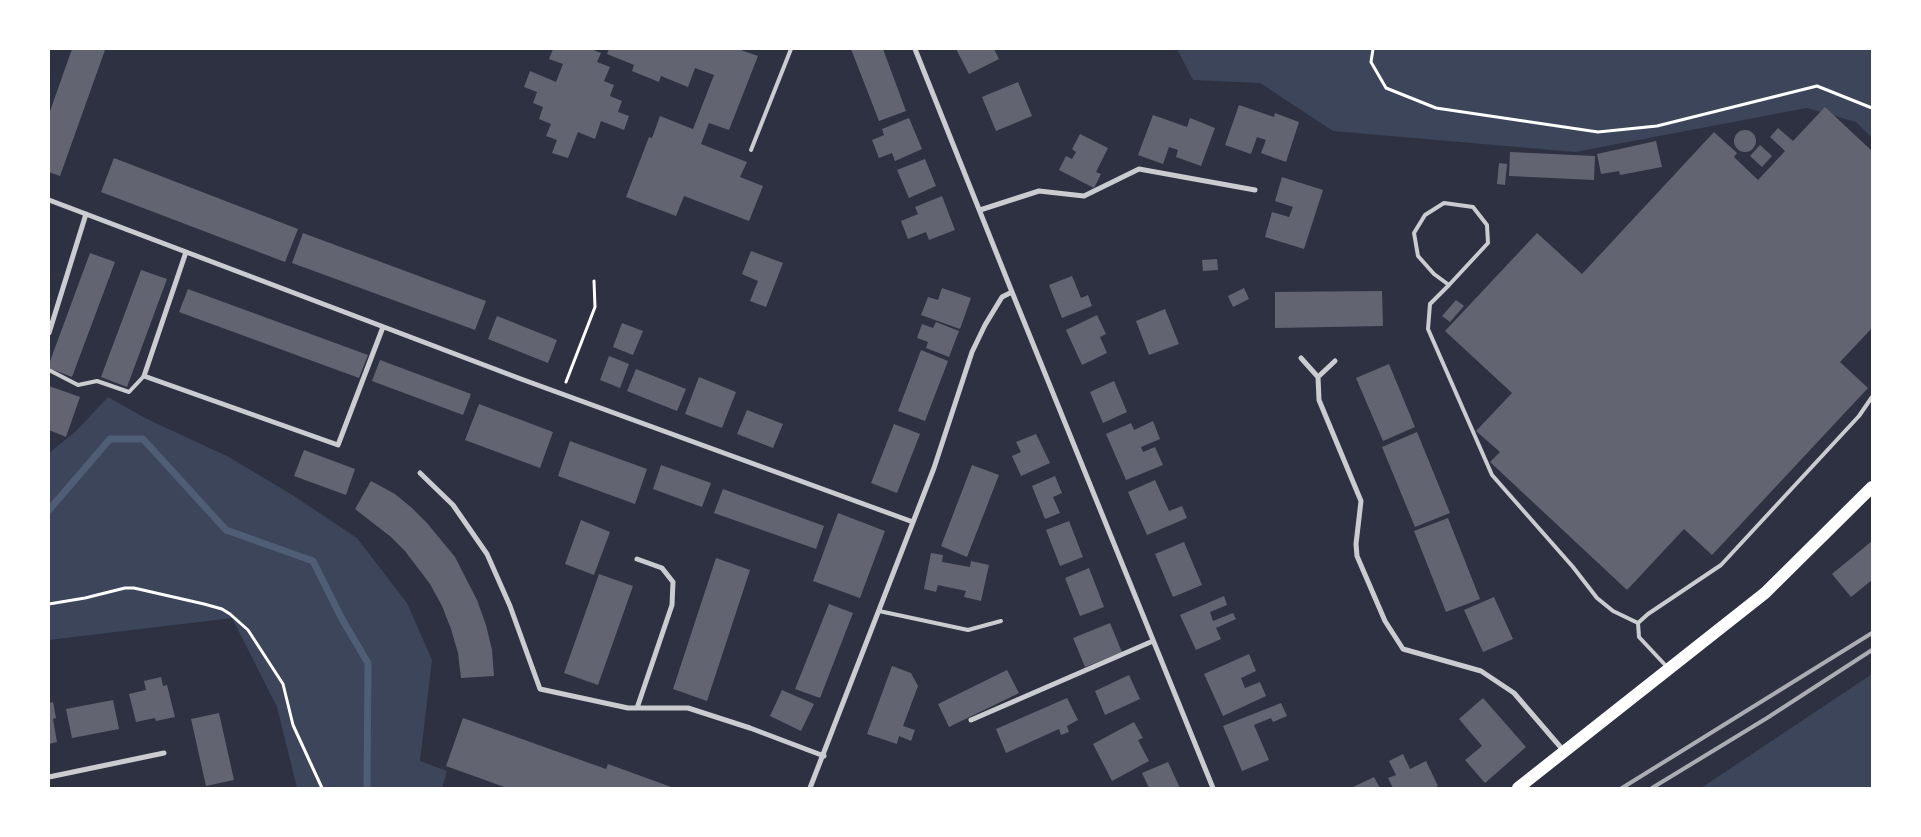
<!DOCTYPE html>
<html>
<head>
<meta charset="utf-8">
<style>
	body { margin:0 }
	#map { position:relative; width:1921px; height:837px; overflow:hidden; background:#2d3142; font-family:Lato,sans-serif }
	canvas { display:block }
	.frame { position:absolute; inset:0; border:50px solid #fff; pointer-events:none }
</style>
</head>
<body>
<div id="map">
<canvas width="1921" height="837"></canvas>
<div class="frame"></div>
</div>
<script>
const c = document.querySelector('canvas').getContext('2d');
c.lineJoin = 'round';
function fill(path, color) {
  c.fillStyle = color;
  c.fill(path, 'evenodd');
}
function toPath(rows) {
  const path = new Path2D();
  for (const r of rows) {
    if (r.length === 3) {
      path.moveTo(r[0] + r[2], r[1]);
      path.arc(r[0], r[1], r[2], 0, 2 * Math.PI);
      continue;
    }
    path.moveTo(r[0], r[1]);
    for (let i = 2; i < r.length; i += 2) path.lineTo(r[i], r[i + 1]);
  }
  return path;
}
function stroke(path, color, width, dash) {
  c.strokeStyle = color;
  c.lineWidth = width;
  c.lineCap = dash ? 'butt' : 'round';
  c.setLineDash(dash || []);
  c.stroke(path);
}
const green = toPath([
	[1177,49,1872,49,1872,138,1856,122,1807,108,1575,152,1333,131,1260,83,1193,80],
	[108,397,147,419,227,456,294,496,357,538,407,603,432,660,420,761,447,771,442,788,297,788,277,707,232,618,49,640,49,453,76,431],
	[1872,674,1872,788,1701,788]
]);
const stream = toPath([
	[49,510,110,439,143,439,226,530,313,561,342,619,368,663,367,788]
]);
const building = toPath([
	[72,49,105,50,60,176,49,172,49,114],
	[553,49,591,49,601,53,597,62,610,67,604,81,614,85,610,96,622,101,618,112,629,116,624,130,601,121,595,139,578,132,568,158,552,153,557,140,546,136,551,124,539,119,543,107,533,103,537,92,524,87,530,71,556,82,563,64,549,59],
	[609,49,738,49,758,56,729,130,709,123,701,144,747,162,740,177,763,186,749,221,684,196,676,216,626,197,649,137,652,138,660,116,693,129,714,75,695,68,688,87,661,76,659,82,632,71,634,65,607,54],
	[851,49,883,49,906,111,879,121],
	[956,49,994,49,999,59,969,74],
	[1018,82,1032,116,996,131,982,97],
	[1239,105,1274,117,1275,113,1299,122,1286,162,1261,153,1266,140,1257,137,1251,154,1225,145],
	[1825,107,1872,151,1872,328,1840,362,1868,388,1712,555,1684,529,1627,590,1490,462,1500,452,1476,431,1512,393,1445,331,1537,233,1582,274,1714,132,1737,153,1734,157,1758,180,1785,151,1770,137,1778,128,1793,141],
	[1153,115,1187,127,1190,118,1215,128,1201,166,1176,157,1178,150,1169,147,1163,164,1138,155],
	[909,118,922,149,895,161,892,153,879,158,872,140,884,135,882,129],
	[1745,141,11],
	[1080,134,1108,148,1096,172,1101,174,1094,188,1059,170,1066,156,1072,159,1076,152,1072,149],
	[1656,141,1662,167,1620,175,1619,171,1601,174,1597,154],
	[1760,145,1772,156,1762,167,1750,156],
	[1510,152,1595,156,1594,180,1509,176],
	[114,158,298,229,285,262,101,192],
	[925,159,936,186,909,198,897,170],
	[1499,163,1507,164,1505,185,1497,184],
	[1282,177,1323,190,1304,249,1265,237,1272,212,1289,217,1293,207,1275,201],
	[942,196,955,230,929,240,926,232,908,239,901,221,918,214,915,207],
	[303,233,486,301,475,330,292,263],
	[751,251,783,263,766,307,750,301,758,281,742,274],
	[90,253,115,262,72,377,49,368,49,364],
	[1217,259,1218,270,1203,271,1202,260],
	[141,270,167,279,127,387,101,377],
	[1072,276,1081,298,1088,295,1092,306,1062,318,1049,285],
	[942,288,971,298,960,329,921,315,928,297,938,300],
	[1244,288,1249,299,1233,307,1228,296],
	[188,289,368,355,359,378,179,312],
	[1382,291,1383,326,1275,328,1275,292],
	[1456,300,1464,306,1450,322,1442,316],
	[1165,309,1179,344,1149,355,1136,321],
	[1097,315,1106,334,1100,337,1107,353,1082,365,1066,330],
	[497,316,557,340,548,363,488,339],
	[936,322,959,331,949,357,926,348,928,342,917,338,922,324,933,328],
	[622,323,643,331,633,355,613,347],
	[921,350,948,361,925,421,898,411],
	[609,356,629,364,620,388,600,380],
	[380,360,471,394,463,415,372,381],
	[1389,364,1415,427,1383,441,1356,378],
	[636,369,686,389,677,411,627,391],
	[699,377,736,392,722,428,685,414],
	[1114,381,1127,412,1103,423,1090,392],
	[49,386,80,397,66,437,49,430],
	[479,404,553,432,540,468,465,440],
	[747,410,783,424,773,448,737,434],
	[1153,421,1160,439,1141,447,1143,452,1155,447,1163,465,1126,480,1106,434,1131,423,1134,430],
	[894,424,920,434,897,493,871,483],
	[1417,432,1450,513,1415,527,1382,447],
	[1036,434,1050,463,1021,476,1012,456,1021,452,1016,442],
	[570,441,647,469,635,504,558,476],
	[304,450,355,469,346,495,294,476],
	[661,465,711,483,702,507,653,489],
	[972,465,999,475,967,557,941,546],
	[1055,476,1062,493,1053,497,1060,513,1045,519,1032,486],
	[1155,480,1169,511,1182,506,1187,518,1147,535,1128,492],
	[371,481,395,494,412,508,427,523,455,557,477,600,486,625,492,650,494,676,461,678,458,653,451,629,442,606,430,584,405,551,391,537,355,509],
	[723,489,824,526,816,549,714,513],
	[838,513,885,531,860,598,813,581],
	[1448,518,1480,599,1446,612,1414,531],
	[581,520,610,532,594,575,565,564],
	[1069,521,1083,557,1060,566,1046,530],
	[1872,541,1872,580,1851,597,1832,574],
	[1184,542,1202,585,1173,597,1155,554],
	[931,553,943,555,942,562,970,567,971,561,989,565,981,601,964,597,966,591,938,585,936,592,924,589],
	[716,558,750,570,707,701,673,689],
	[1089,568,1104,607,1080,616,1065,578],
	[599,574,633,586,598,685,564,673],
	[1224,596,1227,605,1210,612,1213,621,1233,613,1236,619,1216,628,1221,639,1196,650,1180,615],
	[1494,597,1513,639,1483,652,1464,610],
	[829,604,853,613,820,698,795,689],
	[1110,623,1122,652,1085,667,1073,638],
	[1249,654,1256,671,1241,678,1245,688,1260,682,1266,696,1223,716,1204,674],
	[892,666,911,673,918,686,903,726,915,730,911,741,899,736,897,744,867,734],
	[1007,670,1019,693,949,727,938,704],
	[1129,675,1140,699,1105,715,1095,691],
	[161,677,163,686,167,685,175,717,156,721,155,718,136,722,129,694,146,690,144,681],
	[782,690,814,704,801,731,770,716],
	[1067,698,1078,720,1067,726,1069,732,1061,735,1059,729,1006,753,996,729],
	[1483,698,1526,747,1485,783,1465,760,1482,746,1459,719],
	[113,700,119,729,72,738,66,709],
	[53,702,56,718,53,719,57,742,49,744,49,703],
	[1281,703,1287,716,1273,722,1271,718,1254,725,1269,760,1242,771,1223,726],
	[219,713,234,780,206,786,191,719],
	[463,718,606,769,608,764,674,788,507,788,446,766],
	[1134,722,1143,738,1138,740,1149,761,1112,781,1093,744],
	[1403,754,1410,769,1426,761,1438,786,1433,788,1393,788,1388,778,1396,775,1389,761],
	[1168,762,1180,788,1149,788,1142,773],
	[1374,777,1380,788,1351,788]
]);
const path = toPath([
	[1373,49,1371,62,1386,88,1436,108,1598,132,1657,126,1817,86,1872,108],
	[566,382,595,307,594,281],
	[49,604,85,598,125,588,134,588,204,604,222,609,230,614,248,630,283,684,293,725,322,788]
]);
const service = toPath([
	[751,150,791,49],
	[1449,285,1434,274,1418,256,1414,233,1425,215,1444,203,1473,207,1487,225,1488,243,1449,285,1430,304,1428,329,1492,475,1573,567,1597,598,1613,611,1638,623],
	[49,370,78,385,97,381,129,392,144,376],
	[879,611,968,630,1001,621],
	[1668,668,1639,637,1638,623,1648,614,1721,565,1859,416,1872,397]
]);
const minor = toPath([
	[49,200,521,379,913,522],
	[980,210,1039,191,1084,196,1139,169,1255,190],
	[186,252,144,376,338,445,383,327],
	[1012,292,1213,788],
	[49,333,86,214],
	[1301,358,1318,377],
	[1335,361,1318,377,1319,400,1361,501,1356,544,1357,556,1385,621,1403,649,1481,671,1514,693,1563,750],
	[420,473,453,505,487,554,510,606,540,689,628,708,688,708,750,728,824,756],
	[637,559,662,568,673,582,672,605,637,708],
	[971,720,1153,641],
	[49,777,164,753],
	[810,788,934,468,972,352,985,325,1002,297,1012,292,915,49]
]);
const primary = toPath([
	[1518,788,1765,593,1872,487]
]);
const rail = toPath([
	[1622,788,1872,633],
	[1652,788,1767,718,1872,650]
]);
fill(green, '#3c4559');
stroke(stream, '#4f5d75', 7);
fill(building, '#626471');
stroke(path, '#fff', 3);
stroke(service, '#caccd0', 4);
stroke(minor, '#caccd0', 5);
stroke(primary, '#fff', 12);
stroke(rail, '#abadb3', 4);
</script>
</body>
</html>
